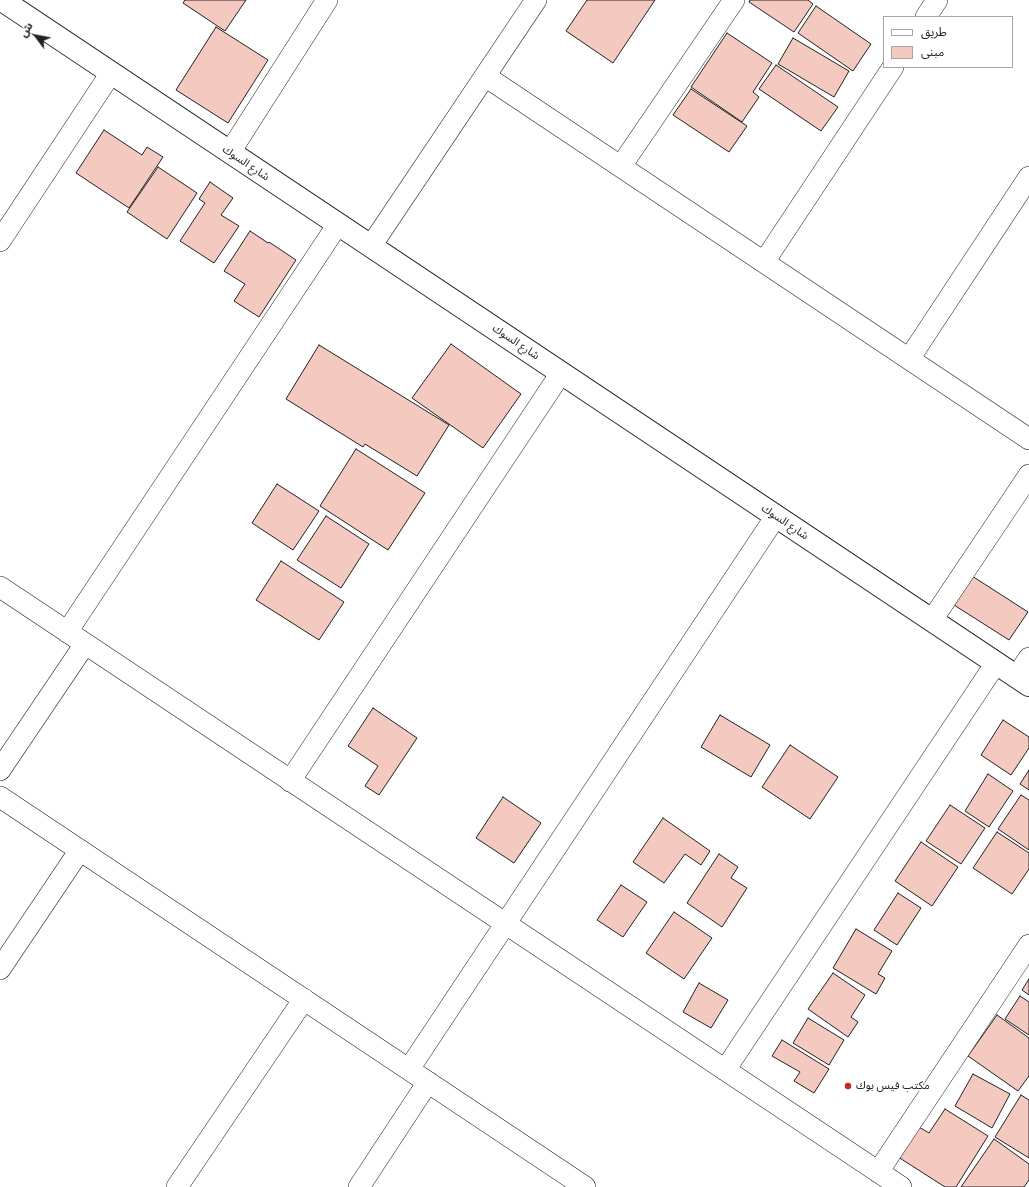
<!DOCTYPE html>
<html>
<head>
<meta charset="utf-8">
<style>
	body { margin:0 }
	#map { position:relative; width:1029px; height:1187px; overflow:hidden; background:#fff; font-family:"Playfair Display","Noto Sans Arabic",serif }
	canvas { display:block }
	.legend { position:absolute; left:883px; top:16px; width:130px; height:52px; box-sizing:border-box; background:#fff; border:1px solid #a7a7a7; margin:0; padding:5px 7px; list-style:none; font-size:12px; color:#222 }
	.legend li { display:flex; align-items:center; gap:8px; height:20px }
	.legend b { width:20px; border:1px solid #a7a7a7 }
	.north { position:absolute; left:16px; top:16px; width:40px; height:40px; -webkit-text-stroke:3px #fff; paint-order:stroke; rotate:302deg; font-size:11px; font-weight:700; line-height:16px; text-align:center; color:#222 }
	.north::after { content:''; display:block; margin:auto; width:14px; height:18px; background:#222; clip-path:polygon(50% 0,100% 100%,50% 72%,0 100%) }
</style>
</head>
<body>
<div id="map">
<canvas width="1029" height="1187"></canvas>
<ul class="legend">
<li><b style="height:5px;background:#fff"></b>طريق</li>
<li><b style="height:11px;background:#f3c9c0"></b>مبنى</li>
</ul>
<div class="north">ش</div>
</div>
<script>
const c = document.querySelector('canvas').getContext('2d');
c.lineJoin = 'round';
function fill(path, color) {
  c.fillStyle = color;
  c.fill(path, 'evenodd');
}
function toPath(rows) {
  const path = new Path2D();
  for (const r of rows) {
    path.moveTo(r[0], r[1]);
    for (let i = 2; i < r.length; i += 2) path.lineTo(r[i], r[i + 1]);
  }
  return path;
}
function stroke(path, color, width, dash) {
  c.strokeStyle = color;
  c.lineWidth = width;
  c.lineCap = dash ? 'butt' : 'round';
  c.setLineDash(dash || []);
  c.stroke(path);
}
function label(font, color, halo, rows, align = 'center') {
  c.font = font + ' "Playfair Display","Noto Sans Arabic",serif';
  c.lineWidth = 3;
  c.setLineDash([]);
  c.textBaseline = 'middle';
  c.strokeStyle = halo;
  c.fillStyle = color;
  for (const [text, x, y, turn = 0] of rows) {
    c.save();
    c.translate(x, y);
    c.rotate((+turn || 0) * Math.PI / 180);
    c.textAlign = isNaN(turn) ? turn : align;
    if (halo) c.strokeText(text, 0, 0);
    c.fillText(text, 0, 0);
    c.restore();
  }
}
const building = toPath([
	[185,0,246,0,225,31,183,3,185,0],
	[587,0,655,0,613,63,566,31,587,0],
	[750,0,808,0,813,4,794,32,749,2,750,0],
	[816,6,871,44,853,71,798,33,816,6],
	[216,27,268,60,228,123,176,90,216,27],
	[727,33,772,63,753,92,759,97,742,122,691,87,727,33],
	[793,38,849,71,834,97,778,64,793,38],
	[776,65,838,107,821,131,759,89,776,65],
	[691,89,747,126,729,152,673,115,691,89],
	[104,130,142,155,147,147,163,157,129,208,76,173,104,130],
	[158,167,197,193,167,239,127,212,158,167],
	[210,182,233,198,221,215,239,226,214,263,180,241,205,203,199,199,210,182],
	[250,231,268,243,269,242,296,260,259,317,234,301,245,284,224,271,250,231],
	[451,344,521,394,483,448,412,398,451,344],
	[319,345,449,425,417,476,365,444,363,447,286,399,319,345],
	[356,449,425,493,388,550,320,506,356,449],
	[277,484,319,511,293,550,252,523,277,484],
	[326,516,369,544,341,588,297,560,326,516],
	[281,561,344,602,319,640,256,600,281,561],
	[972,576,1028,612,1009,640,954,605,972,576],
	[373,708,417,738,379,795,365,786,378,766,348,746,373,708],
	[720,715,770,745,751,777,701,747,720,715],
	[1003,720,1029,737,1029,748,1011,775,981,755,1003,720],
	[790,745,838,777,810,819,762,787,790,745],
	[1029,770,1029,790,1020,784,1029,770],
	[988,774,1013,791,989,827,965,811,988,774],
	[1021,795,1029,800,1029,850,998,829,1021,795],
	[503,797,541,823,514,863,476,838,503,797],
	[950,805,985,828,961,864,926,841,950,805],
	[663,818,710,851,701,865,685,854,664,883,633,862,663,818],
	[997,832,1029,853,1029,869,1012,894,973,868,997,832],
	[921,842,958,867,932,906,895,881,921,842],
	[719,854,738,867,731,878,747,888,722,927,687,903,719,854],
	[621,885,647,902,623,937,597,920,621,885],
	[898,893,921,908,897,945,874,930,898,893],
	[674,912,712,938,684,979,646,953,674,912],
	[856,929,892,951,878,974,885,978,876,994,833,968,856,929],
	[833,973,865,995,851,1017,858,1022,848,1037,808,1009,833,973],
	[1029,979,1029,995,1022,990,1029,979],
	[699,983,728,1000,711,1028,683,1012,699,983],
	[1020,996,1029,1002,1029,1035,1005,1019,1020,996],
	[997,1015,1029,1038,1029,1076,1018,1091,968,1056,997,1015],
	[808,1018,844,1040,829,1065,793,1043,808,1018],
	[782,1040,829,1069,814,1093,794,1081,800,1072,772,1056,782,1040],
	[973,1074,1010,1094,992,1128,955,1106,973,1074],
	[1021,1095,1029,1100,1029,1158,995,1137,1021,1095],
	[945,1109,988,1136,956,1187,945,1187,895,1155,914,1124,929,1133,945,1109],
	[994,1139,1029,1164,1029,1180,1024,1187,961,1187,994,1139]
]);
const street = toPath([
	[926,17,937,0],
	[485,76,1029,439],
	[230,152,327,0],
	[621,166,734,0],
	[0,241,111,73],
	[371,246,536,0],
	[764,262,893,67],
	[909,359,1029,177],
	[0,587,901,1187],
	[932,620,1029,475],
	[67,632,338,224],
	[1017,676,1029,658],
	[0,770,85,644],
	[290,781,561,373],
	[0,797,585,1187],
	[0,969,80,850],
	[409,1069,776,516],
	[725,1070,996,663],
	[878,1172,1029,945],
	[177,1187,304,999],
	[359,1187,428,1082]
]);
const secondary = toPath([
	[2,0,1029,685]
]);
const markers = [
	[848,1086,4,"#c62828"]
];
const streetNames = [
	["شارع السوك",246,163,34],
	["شارع السوك",516,342,34],
	["شارع السوك",785,522,34]
];
const poiNames = [
	["مكتب فيس بوك",856,1086]
];
fill(building, '#f3c9c0');
stroke(building, '#222', 1);
stroke(street, '#222', 22);
stroke(secondary, '#222', 24);
stroke(street, '#fff', 21);
stroke(secondary, '#fff', 22);
for (const [x, y, r, color] of markers) {
  const dot = new Path2D();
  dot.arc(x, y, r, 0, 2 * Math.PI);
  c.fillStyle = color;
  c.fill(dot);
  stroke(dot, '#fff', 1.5);
}
label('11px', '#222', '#fff', streetNames);
label('11px', '#222', '#fff', poiNames, 'left');
</script>
</body>
</html>
